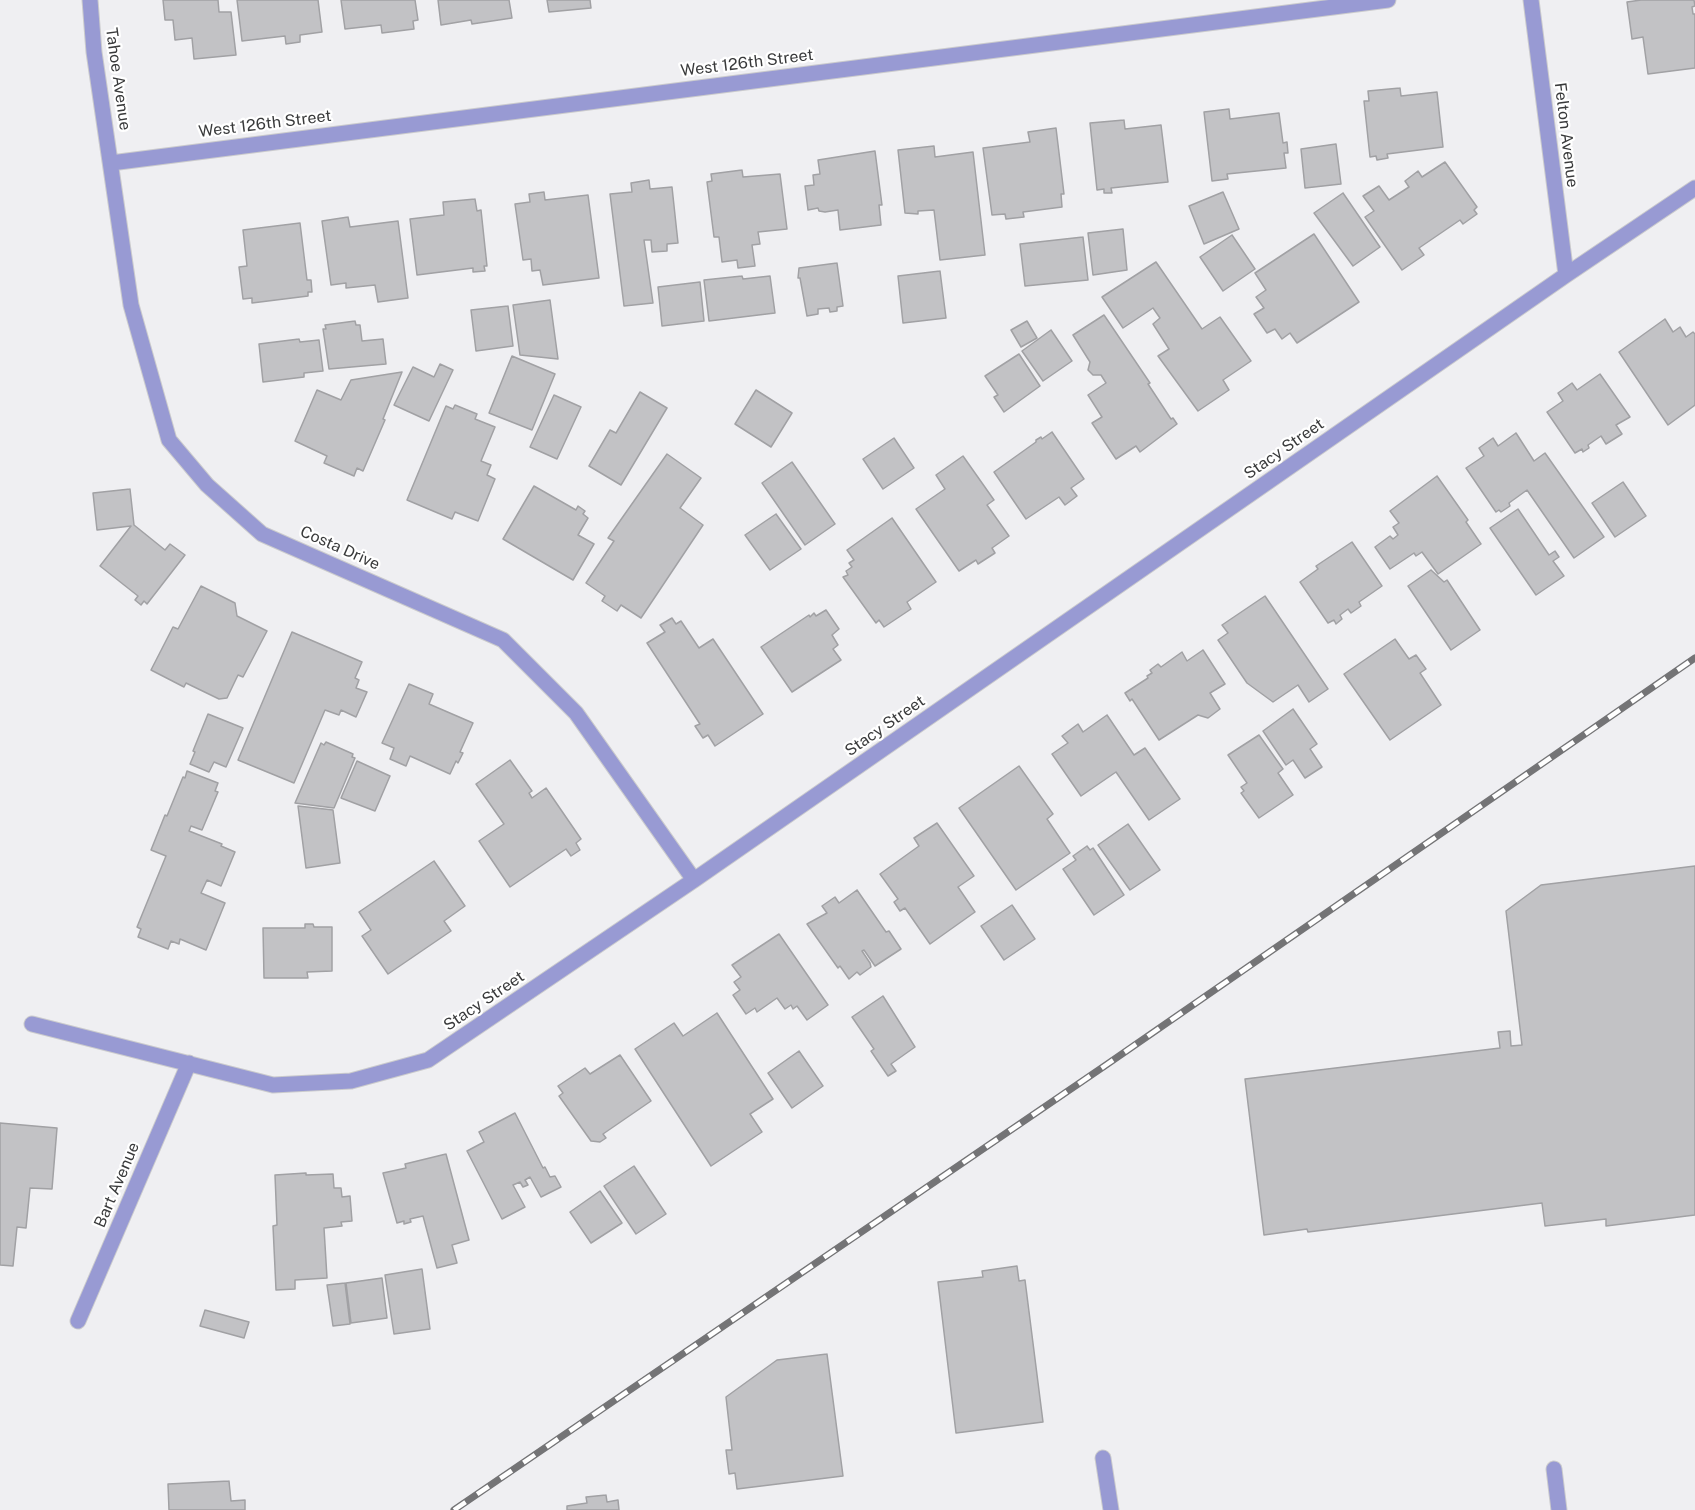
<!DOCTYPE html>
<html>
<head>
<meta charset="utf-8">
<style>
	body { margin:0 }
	canvas { display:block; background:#efeff2 }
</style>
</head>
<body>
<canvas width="1695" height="1510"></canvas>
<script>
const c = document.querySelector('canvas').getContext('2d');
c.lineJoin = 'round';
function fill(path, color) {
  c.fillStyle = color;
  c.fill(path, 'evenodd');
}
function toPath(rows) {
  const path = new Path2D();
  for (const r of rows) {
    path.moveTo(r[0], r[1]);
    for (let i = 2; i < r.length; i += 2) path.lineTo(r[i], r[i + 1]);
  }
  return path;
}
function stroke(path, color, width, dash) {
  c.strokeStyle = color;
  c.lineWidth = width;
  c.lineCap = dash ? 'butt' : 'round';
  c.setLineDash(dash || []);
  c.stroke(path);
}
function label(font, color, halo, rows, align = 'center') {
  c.font = font + ' "Public Sans",sans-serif';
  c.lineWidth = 4.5;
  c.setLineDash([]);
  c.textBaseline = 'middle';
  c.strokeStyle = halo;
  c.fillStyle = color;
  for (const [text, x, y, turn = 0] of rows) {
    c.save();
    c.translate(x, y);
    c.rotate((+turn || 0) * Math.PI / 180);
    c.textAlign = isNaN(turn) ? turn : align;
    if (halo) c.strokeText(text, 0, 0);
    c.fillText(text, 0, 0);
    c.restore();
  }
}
const building = toPath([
	[163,0,218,0,219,12,231,12,236,55,194,59,192,38,175,40,173,20,165,20,163,0],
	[237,0,318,0,322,32,300,35,300,42,286,44,285,36,242,41,237,0],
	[341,0,415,0,418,20,413,21,414,29,382,33,381,25,345,29,341,0],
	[438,0,509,0,512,18,472,24,471,20,441,25,438,0],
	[547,0,590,0,591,8,549,12,547,0],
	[1641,0,1694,0,1695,6,1692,7,1693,14,1695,14,1695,68,1648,74,1643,37,1632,39,1627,2,1641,0],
	[1400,88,1401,96,1437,92,1443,147,1387,154,1388,158,1377,160,1376,156,1370,157,1364,101,1369,101,1368,91,1400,88],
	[1229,109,1230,119,1279,113,1283,143,1287,142,1288,153,1284,153,1286,168,1227,174,1228,179,1212,181,1204,112,1229,109],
	[1124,120,1125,129,1161,125,1168,182,1111,188,1112,193,1104,193,1104,189,1097,190,1090,123,1124,120],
	[1056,128,1064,194,1061,194,1062,207,1023,212,1024,217,1006,219,1005,214,992,215,983,148,1030,142,1028,132,1056,128],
	[1336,144,1341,184,1305,188,1301,149,1336,144],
	[934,146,935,157,973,152,985,255,940,260,934,210,918,211,918,214,905,213,898,150,934,146],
	[875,151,882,205,879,205,881,225,840,230,838,210,825,212,819,211,818,208,808,210,805,186,814,185,813,175,820,174,818,160,875,151],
	[1445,162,1477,207,1474,210,1477,214,1463,224,1460,220,1419,248,1424,255,1402,270,1365,217,1374,211,1363,196,1379,186,1389,200,1409,187,1405,181,1418,171,1422,177,1445,162],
	[742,170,743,177,780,174,787,229,758,232,760,244,752,245,755,266,738,268,737,260,722,262,719,237,714,237,707,182,712,181,711,174,742,170],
	[649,180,650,189,672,187,678,243,667,244,667,251,652,252,651,240,644,240,653,303,624,306,610,194,632,192,631,183,649,180],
	[544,192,545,200,588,195,599,278,543,285,540,270,532,271,531,259,523,260,515,204,530,202,529,194,544,192],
	[1223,192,1239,229,1204,244,1189,206,1223,192],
	[1343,193,1380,247,1353,266,1314,213,1343,193],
	[475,199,477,211,481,210,487,266,484,266,485,271,473,272,473,268,417,275,410,219,444,215,443,202,475,199],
	[348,217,350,227,398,221,408,298,378,302,375,285,346,288,346,283,331,285,322,221,348,217],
	[300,223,307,280,311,280,312,292,308,292,308,296,252,303,252,298,243,299,239,267,247,266,243,230,300,223],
	[1123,229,1127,270,1093,275,1088,233,1123,229],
	[1314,234,1359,302,1297,343,1290,333,1282,339,1275,329,1267,333,1254,314,1264,308,1256,297,1266,290,1255,273,1314,234],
	[1232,235,1255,269,1223,291,1200,257,1232,235],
	[1083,237,1088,280,1025,286,1020,244,1083,237],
	[1156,262,1202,329,1220,317,1251,361,1223,380,1229,390,1198,411,1158,356,1169,349,1153,324,1160,318,1153,308,1123,328,1102,297,1156,262],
	[837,263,843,306,837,307,837,311,830,312,829,308,818,309,818,314,807,316,800,278,798,278,799,268,837,263],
	[940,271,946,318,903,323,898,276,940,271],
	[742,276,743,279,770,276,775,313,709,321,704,280,742,276],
	[700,282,704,321,662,326,658,287,700,282],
	[550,300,558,359,520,355,513,305,550,300],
	[508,306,513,346,476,351,471,310,508,306],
	[1104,315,1150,383,1148,384,1171,419,1173,418,1177,424,1140,452,1136,446,1116,459,1092,423,1102,417,1088,395,1106,383,1101,375,1093,375,1088,370,1090,362,1073,335,1104,315],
	[1665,319,1673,332,1680,327,1686,337,1693,332,1695,334,1695,405,1668,425,1619,352,1665,319],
	[355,321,356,325,360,325,362,341,383,339,386,364,329,369,323,329,326,329,325,325,355,321],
	[1027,321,1037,338,1021,347,1011,330,1027,321],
	[1051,330,1072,361,1043,381,1022,351,1051,330],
	[299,339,300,342,319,340,323,371,304,373,304,377,263,382,259,344,299,339],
	[1019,354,1040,386,1004,412,994,397,998,395,985,376,1019,354],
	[512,356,555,374,532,430,489,413,512,356],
	[440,364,453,370,429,421,394,405,413,367,434,377,440,364],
	[402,372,383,419,385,420,363,471,357,468,354,476,324,463,327,456,295,441,317,390,341,400,351,380,402,372],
	[1600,374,1630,417,1616,425,1622,434,1606,444,1601,436,1588,445,1589,448,1583,452,1582,449,1575,453,1547,412,1563,401,1558,393,1572,383,1577,390,1600,374],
	[756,390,792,413,771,447,735,424,756,390],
	[640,392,667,408,621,485,589,466,610,430,616,433,640,392],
	[554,395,581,407,557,459,530,447,554,395],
	[455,405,477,414,475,419,495,427,481,461,491,465,487,475,495,479,478,521,455,512,452,519,407,500,446,406,453,409,455,405],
	[1052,432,1084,479,1071,488,1077,496,1065,505,1059,497,1026,519,994,472,1036,442,1036,440,1041,437,1042,439,1052,432],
	[1516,433,1534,461,1545,453,1604,537,1574,558,1527,490,1509,503,1510,506,1501,512,1499,510,1496,512,1466,468,1484,456,1479,448,1493,438,1498,446,1516,433],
	[894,438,914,468,883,489,863,459,894,438],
	[667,454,701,478,680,508,703,525,641,618,621,605,617,611,602,601,605,596,586,583,614,541,608,538,667,454],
	[963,456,994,500,987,505,1009,536,992,548,995,553,978,564,976,560,959,571,916,509,945,489,936,475,963,456],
	[792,462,835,524,805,545,762,483,792,462],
	[1437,476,1468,520,1466,522,1481,544,1438,574,1422,552,1416,556,1414,553,1390,569,1375,547,1390,536,1393,539,1398,535,1393,527,1399,523,1390,511,1437,476],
	[1623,482,1646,516,1615,537,1592,503,1623,482],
	[534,486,576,510,578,506,585,511,583,514,588,518,578,535,594,544,573,580,503,539,534,486],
	[130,489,134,525,165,550,170,544,185,555,147,604,144,601,141,605,135,600,138,596,100,566,131,526,97,530,93,493,130,489],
	[1518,509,1549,555,1555,551,1559,557,1553,561,1564,576,1536,595,1490,528,1518,509],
	[776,514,801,549,770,570,745,535,776,514],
	[892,518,936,582,907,602,911,609,884,627,879,620,876,623,843,577,848,575,846,571,852,567,849,563,854,560,847,550,892,518],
	[1352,542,1382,586,1359,602,1361,606,1351,613,1348,609,1340,615,1342,619,1336,624,1334,620,1328,623,1300,582,1318,569,1316,566,1352,542],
	[1431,570,1444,582,1447,580,1480,630,1451,650,1408,586,1431,570],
	[201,586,235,603,237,616,267,631,243,677,238,675,227,698,219,699,186,683,184,687,151,670,173,627,178,629,201,586],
	[1265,596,1328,689,1309,702,1298,685,1273,702,1247,683,1218,640,1228,633,1222,625,1265,596],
	[826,610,839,629,832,635,838,645,833,649,841,660,792,692,761,647,809,615,810,617,814,613,816,616,826,610],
	[672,618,676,624,681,621,699,648,713,639,763,714,715,746,708,735,703,738,695,726,700,724,647,643,665,632,660,625,672,618],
	[292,632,362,662,355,678,359,680,356,688,367,692,356,717,341,710,339,715,325,710,294,783,238,760,292,632],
	[1395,639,1409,659,1416,655,1426,669,1420,673,1441,705,1390,740,1344,674,1395,639],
	[1203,650,1225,684,1210,693,1220,709,1208,718,1198,715,1159,740,1132,699,1130,701,1125,693,1148,678,1147,676,1152,673,1150,670,1158,664,1161,667,1182,652,1187,661,1203,650],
	[409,684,433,694,429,704,473,723,460,752,463,753,458,763,456,761,450,774,410,756,406,766,390,759,394,748,382,743,409,684],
	[1293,709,1317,744,1310,749,1322,767,1305,778,1293,760,1286,765,1263,731,1293,709],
	[208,714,243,728,226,767,214,762,209,772,190,764,195,752,193,751,208,714],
	[1107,715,1134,755,1145,748,1180,799,1149,820,1116,772,1081,796,1052,754,1068,743,1062,736,1078,724,1083,732,1107,715],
	[1259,735,1283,769,1278,773,1293,795,1259,818,1241,793,1244,791,1241,787,1247,783,1228,755,1259,735],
	[326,742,353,754,352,757,355,758,334,808,295,803,321,743,324,745,326,742],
	[510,760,532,791,529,793,532,798,546,788,581,839,576,843,580,850,571,856,566,849,510,887,479,841,504,824,476,784,510,760],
	[357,761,390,776,375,811,341,798,357,761],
	[1019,766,1053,814,1047,819,1070,853,1016,890,959,808,1019,766],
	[187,771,218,783,215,791,218,792,202,830,191,826,189,831,222,844,221,846,235,852,221,886,207,880,201,893,225,903,206,950,180,939,179,944,171,941,168,949,138,937,141,929,137,927,166,856,151,850,165,815,167,816,183,777,185,778,187,771],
	[298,806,333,810,340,863,306,868,298,806],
	[937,823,974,876,958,887,975,912,930,944,905,908,900,911,894,902,898,899,880,874,919,846,914,838,937,823],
	[1128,824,1160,870,1130,890,1098,845,1128,824],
	[1087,846,1090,850,1093,848,1124,895,1094,915,1063,869,1076,860,1073,856,1087,846],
	[434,861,465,906,444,921,451,931,388,974,362,936,371,930,359,912,434,861],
	[1695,866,1695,1215,1606,1226,1606,1219,1545,1226,1542,1203,1308,1232,1307,1229,1264,1235,1245,1079,1500,1048,1498,1032,1510,1031,1511,1046,1522,1045,1506,911,1541,885,1695,866],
	[857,890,886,932,889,931,901,949,875,966,864,950,862,951,870,963,871,967,860,975,857,972,849,979,840,966,838,968,807,924,827,913,822,906,835,897,839,903,857,890],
	[1012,905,1035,939,1004,960,981,926,1012,905],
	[305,924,313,924,314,927,332,927,332,971,307,972,308,978,264,978,263,928,305,928,305,924],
	[779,934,828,1005,807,1020,797,1006,793,1009,791,1005,785,1009,777,998,757,1012,755,1008,746,1014,733,995,740,990,734,982,741,977,732,965,779,934],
	[883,996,915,1047,891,1064,896,1071,888,1076,871,1051,874,1049,852,1017,883,996],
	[717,1013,773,1099,750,1114,762,1132,711,1166,635,1049,674,1023,683,1036,717,1013],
	[799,1051,823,1086,792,1108,768,1073,799,1051],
	[620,1055,651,1101,603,1134,606,1138,600,1142,591,1141,559,1096,563,1093,558,1086,585,1068,590,1074,620,1055],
	[515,1113,543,1168,545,1167,550,1177,555,1176,561,1187,541,1197,530,1177,525,1180,528,1185,523,1187,520,1182,513,1185,525,1207,502,1219,467,1151,484,1142,479,1132,515,1113],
	[0,1123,57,1128,52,1189,30,1188,26,1228,17,1227,13,1266,0,1265,0,1123],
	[446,1154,469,1240,452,1245,457,1263,437,1268,423,1216,410,1219,411,1222,404,1224,404,1221,397,1223,383,1173,406,1168,405,1164,446,1154],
	[634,1166,666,1214,636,1234,604,1186,634,1166],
	[306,1173,306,1175,333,1174,334,1188,341,1188,342,1197,350,1196,352,1221,341,1222,342,1226,324,1228,327,1278,295,1280,295,1289,276,1290,273,1226,277,1225,275,1175,306,1173],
	[600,1191,622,1223,591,1243,570,1212,600,1191],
	[1017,1266,1019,1281,1025,1280,1043,1422,956,1433,938,1282,983,1277,982,1271,1017,1266],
	[422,1269,430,1329,394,1334,385,1275,422,1269],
	[382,1278,387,1318,351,1323,346,1283,382,1278],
	[345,1283,350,1324,333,1326,327,1285,345,1283],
	[205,1310,249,1322,244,1338,200,1326,205,1310],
	[827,1354,843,1476,737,1489,735,1473,729,1474,726,1450,732,1450,726,1397,777,1360,827,1354],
	[229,1481,231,1501,245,1500,245,1510,169,1510,168,1484,229,1481],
	[606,1495,607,1502,618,1500,619,1510,567,1510,567,1506,587,1503,586,1497,606,1495]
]);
const service = toPath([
	[1103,1458,1111,1510],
	[1554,1469,1559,1510]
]);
const minor = toPath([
	[90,0,94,52,131,305,169,440,207,485,262,534,503,640,576,713,694,880],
	[1531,0,1566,275],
	[111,163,1388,0],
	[32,1024,273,1085,351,1081,428,1060,694,880,1566,275,1695,188],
	[78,1321,189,1063]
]);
const rail = toPath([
	[454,1510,1106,1065,1695,658]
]);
const streetNames = [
	["West 126th Street",747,63,-7],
	["Tahoe Avenue",118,79,82],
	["West 126th Street",265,124,-7],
	["Felton Avenue",1566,135,83],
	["Stacy Street",1284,449,-35],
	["Costa Drive",340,548,24],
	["Stacy Street",885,726,-35],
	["Stacy Street",484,1001,-34],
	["Bart Avenue",117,1185,-67]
];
fill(building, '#c2c2c5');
stroke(building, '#a1a1a4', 1.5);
stroke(service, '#cbcbcd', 17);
stroke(minor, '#cbcbcd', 17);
stroke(service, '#989ad3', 15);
stroke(minor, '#989ad3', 15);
stroke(rail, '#747476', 7);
stroke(rail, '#fff', 4.5, [14]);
label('16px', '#393a3b', '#fff', streetNames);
</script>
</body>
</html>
